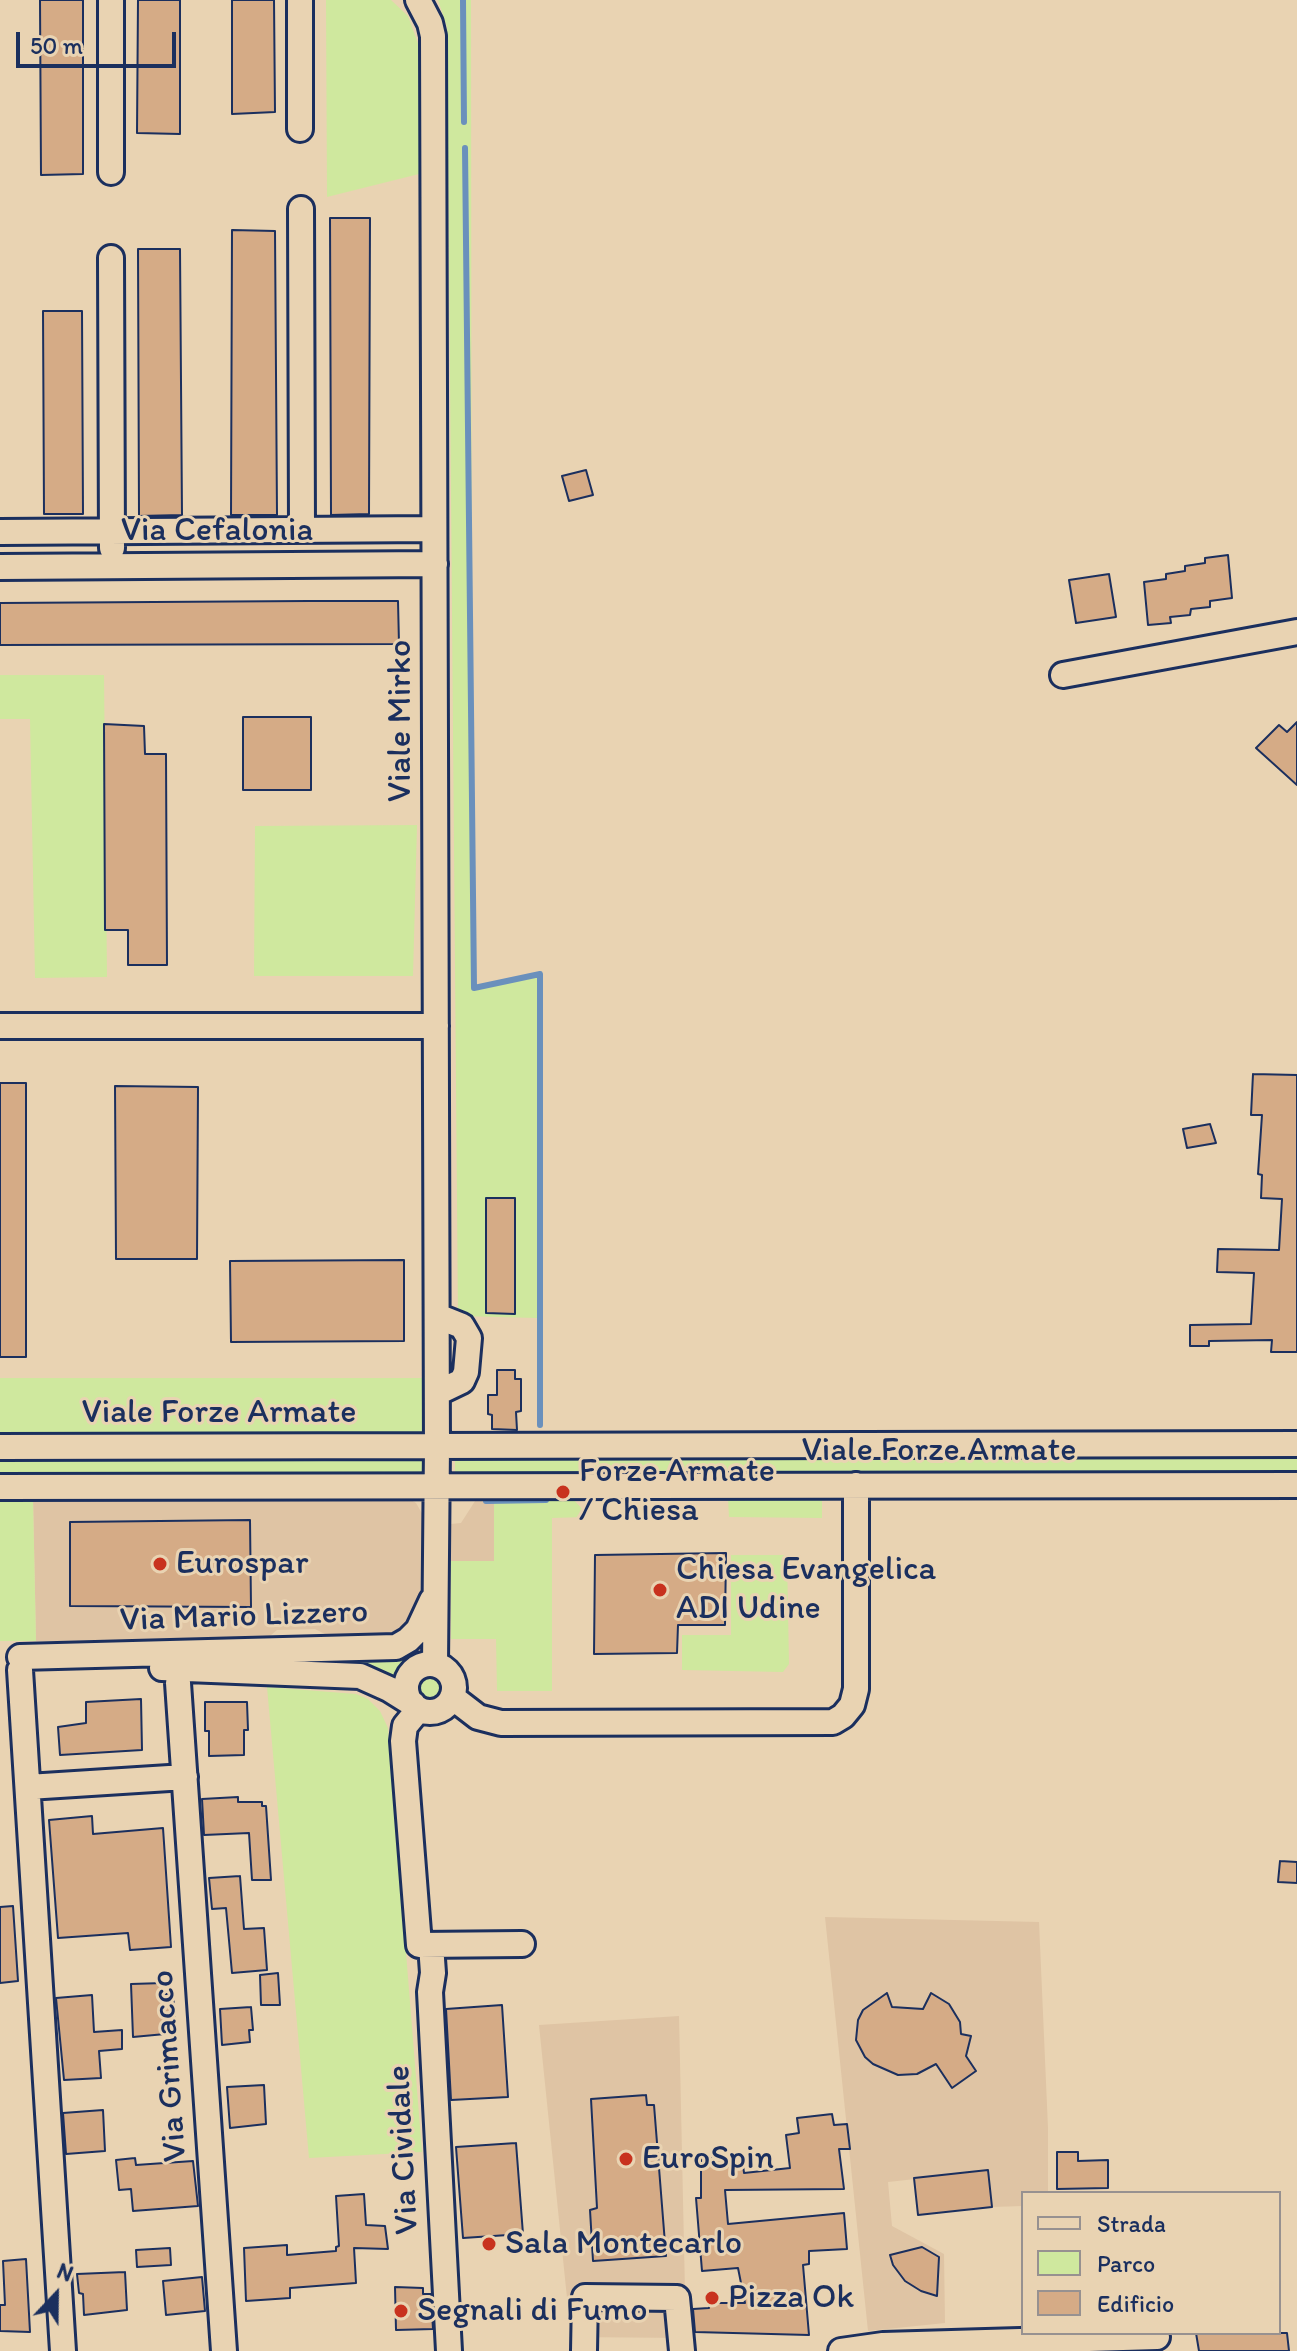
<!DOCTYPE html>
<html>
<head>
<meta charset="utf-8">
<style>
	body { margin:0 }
	#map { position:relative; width:1297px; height:2351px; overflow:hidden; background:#e9d3b2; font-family:Itim,sans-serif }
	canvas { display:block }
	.legend { position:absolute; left:1021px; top:2191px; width:260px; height:144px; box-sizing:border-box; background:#e9d3b2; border:2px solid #979190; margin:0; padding:10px 14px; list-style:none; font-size:24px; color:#1b2f5e }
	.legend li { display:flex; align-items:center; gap:16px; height:40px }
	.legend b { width:40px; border:2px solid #979190 }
	.north { position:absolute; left:16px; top:2255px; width:80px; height:80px; -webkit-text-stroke:6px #e9d3b2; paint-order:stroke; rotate:22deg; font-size:22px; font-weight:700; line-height:32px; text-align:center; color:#1b2f5e }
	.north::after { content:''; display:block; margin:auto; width:28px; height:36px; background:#1b2f5e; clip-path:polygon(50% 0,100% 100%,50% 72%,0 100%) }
	.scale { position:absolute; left:16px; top:32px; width:160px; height:36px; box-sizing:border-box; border:4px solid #1b2f5e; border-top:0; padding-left:10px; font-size:24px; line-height:28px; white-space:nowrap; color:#1b2f5e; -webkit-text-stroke:6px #e9d3b2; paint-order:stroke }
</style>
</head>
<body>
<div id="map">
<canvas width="1297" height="2351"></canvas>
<ul class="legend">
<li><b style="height:10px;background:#e9d3b2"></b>Strada</li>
<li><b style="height:22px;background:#cfe89e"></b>Parco</li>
<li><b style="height:22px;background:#d5ab86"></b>Edificio</li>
</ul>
<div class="north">N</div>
<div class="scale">50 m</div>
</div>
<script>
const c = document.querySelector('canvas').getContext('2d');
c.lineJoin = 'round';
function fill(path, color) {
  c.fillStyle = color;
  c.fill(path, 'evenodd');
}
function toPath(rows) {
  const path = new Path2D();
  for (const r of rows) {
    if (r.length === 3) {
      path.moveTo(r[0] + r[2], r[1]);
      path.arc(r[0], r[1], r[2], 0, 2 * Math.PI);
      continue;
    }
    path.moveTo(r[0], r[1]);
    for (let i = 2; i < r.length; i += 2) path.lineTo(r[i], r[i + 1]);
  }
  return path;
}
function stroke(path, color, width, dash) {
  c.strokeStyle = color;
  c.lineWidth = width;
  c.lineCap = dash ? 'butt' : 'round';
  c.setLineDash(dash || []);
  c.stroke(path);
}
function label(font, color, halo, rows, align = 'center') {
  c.font = font + ' Itim,sans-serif';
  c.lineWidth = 6;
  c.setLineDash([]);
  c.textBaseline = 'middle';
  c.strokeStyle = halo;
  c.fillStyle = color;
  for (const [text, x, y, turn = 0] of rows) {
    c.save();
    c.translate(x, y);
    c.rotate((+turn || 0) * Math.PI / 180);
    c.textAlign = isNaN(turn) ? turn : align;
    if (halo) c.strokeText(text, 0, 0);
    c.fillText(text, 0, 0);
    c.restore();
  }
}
const built = toPath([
	[404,1496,416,1503,423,1515,427,1586,410,1622,392,1632,382,1635,329,1636,315,1629,277,1630,264,1641,36,1641,33,1499],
	[477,1498,494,1498,494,1562,451,1561,451,1524,461,1523],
	[825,1917,1039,1922,1048,2128,1048,2193,1023,2193,1023,2206,992,2207,988,2171,888,2182,892,2226,944,2254,945,2323,868,2331],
	[679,2016,686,2338,571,2337,539,2025]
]);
const green = toPath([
	[326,0,391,0,408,16,419,46,419,174,327,197],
	[438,0,471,0,472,990,538,977,537,1318,458,1316,447,27],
	[0,675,104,675,107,977,35,978,30,719,0,719],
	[417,825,413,976,254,976,255,826],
	[0,1378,423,1378,423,1433,0,1433],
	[455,1455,1297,1455,1297,1474,455,1474],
	[425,1458,425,1472,0,1473,0,1459],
	[494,1498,573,1499,585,1512,585,1517,552,1518,552,1691,497,1691,496,1639,451,1639,451,1561,494,1561],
	[728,1498,822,1499,822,1518,729,1517],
	[0,1499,33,1499,36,1641,0,1641],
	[731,1555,787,1555,789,1664,783,1672,682,1670,682,1635,731,1635],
	[412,1648,414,1657,398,1679,371,1669,323,1666,323,1654],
	[430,1687,17],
	[267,1687,356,1694,368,1699,380,1711,388,1728,422,2152,309,2158]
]);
const stream = toPath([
	[463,0,464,122],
	[465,148,474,988,540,974,540,1425],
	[486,1501,546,1500]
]);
const building = toPath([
	[40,0,83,0,83,174,41,175,40,0],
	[138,0,180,0,180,134,137,133,138,0],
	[232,0,274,0,275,112,232,114,232,0],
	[330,218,370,218,369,514,331,515,330,218],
	[232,230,275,231,277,515,231,515,232,230],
	[138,249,180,249,182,515,139,516,138,249],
	[43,311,82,311,83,514,44,514,43,311],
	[586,470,593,495,569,501,562,476,586,470],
	[1228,555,1232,598,1210,601,1210,607,1191,609,1190,615,1170,617,1171,623,1148,625,1144,582,1166,579,1166,574,1185,571,1185,566,1205,563,1205,558,1228,555],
	[1109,574,1116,617,1076,623,1069,580,1109,574],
	[308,601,398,601,399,644,0,645,0,603,308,601],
	[243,717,311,717,311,790,243,790,243,717],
	[1297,722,1297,785,1256,748,1279,725,1287,732,1297,722],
	[104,724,144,726,145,754,166,754,167,965,128,965,128,930,105,930,104,724],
	[1253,1074,1297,1075,1297,1352,1271,1352,1272,1340,1209,1341,1209,1346,1190,1346,1190,1325,1251,1324,1254,1273,1217,1272,1218,1249,1279,1250,1282,1199,1261,1198,1262,1175,1258,1174,1262,1115,1251,1115,1253,1074],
	[0,1083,26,1083,26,1357,0,1357,0,1083],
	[115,1086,198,1087,197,1259,116,1259,115,1086],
	[1210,1124,1216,1143,1187,1148,1183,1129,1210,1124],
	[486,1198,515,1198,515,1314,486,1313,486,1198],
	[404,1260,404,1341,231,1342,230,1261,404,1260],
	[497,1370,515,1370,515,1379,521,1379,521,1411,516,1412,517,1430,492,1429,492,1415,488,1414,488,1395,497,1395,497,1370],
	[250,1520,251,1607,70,1606,70,1522,250,1520],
	[726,1553,725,1625,678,1625,677,1653,594,1654,595,1555,726,1553],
	[141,1699,142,1750,60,1755,58,1727,86,1723,86,1702,141,1699],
	[205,1702,247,1702,248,1730,244,1730,244,1755,209,1756,209,1731,205,1731,205,1702],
	[238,1797,238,1802,262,1802,262,1806,266,1806,271,1880,252,1880,249,1833,204,1835,202,1799,238,1797],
	[92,1816,93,1834,163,1828,171,1947,130,1950,128,1933,58,1938,49,1820,92,1816],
	[1280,1861,1297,1862,1297,1883,1278,1882,1280,1861],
	[240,1876,244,1929,264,1928,267,1970,232,1973,226,1908,212,1909,209,1878,240,1876],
	[13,1906,18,1981,0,1983,0,1907,13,1906],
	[278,1973,280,2005,261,2005,260,1975,278,1973],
	[164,1983,164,1994,173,1994,176,2033,133,2037,131,1984,164,1983],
	[887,1993,892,2007,923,2009,931,1993,949,2004,960,2022,961,2034,971,2036,966,2056,976,2071,952,2088,936,2064,917,2074,898,2075,873,2064,865,2057,856,2040,858,2020,863,2010,887,1993],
	[92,1995,94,2032,122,2030,122,2049,99,2051,101,2078,64,2080,56,1998,92,1995],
	[502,2005,508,2097,451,2100,446,2009,502,2005],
	[251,2007,253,2030,249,2030,250,2042,222,2045,220,2009,251,2007],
	[264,2085,266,2124,230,2128,227,2087,264,2085],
	[646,2095,647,2105,654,2105,666,2256,593,2261,590,2210,597,2208,591,2099,646,2095],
	[103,2110,105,2151,66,2154,63,2113,103,2110],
	[832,2114,834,2125,847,2124,850,2149,839,2149,844,2189,725,2190,728,2224,844,2213,847,2249,809,2251,809,2264,803,2265,809,2335,695,2332,693,2309,709,2308,709,2303,745,2303,738,2268,702,2271,696,2198,701,2198,701,2157,724,2157,724,2167,743,2165,744,2173,790,2168,786,2135,799,2133,797,2118,832,2114],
	[516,2143,523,2234,463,2238,456,2147,516,2143],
	[1057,2152,1078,2152,1078,2161,1108,2160,1108,2188,1057,2189,1057,2152],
	[135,2158,136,2165,193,2161,198,2206,133,2211,131,2189,119,2190,116,2160,135,2158],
	[988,2170,992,2207,918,2215,914,2178,988,2170],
	[364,2194,366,2225,385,2226,388,2249,354,2248,356,2283,290,2288,290,2298,246,2301,244,2248,287,2245,287,2255,336,2251,336,2247,339,2246,336,2196,364,2194],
	[922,2247,939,2257,937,2296,921,2291,905,2281,893,2265,890,2255,922,2247],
	[170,2248,171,2265,137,2267,136,2250,170,2248],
	[26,2259,30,2332,0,2331,0,2305,5,2305,3,2261,26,2259],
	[125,2272,127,2310,84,2315,83,2294,79,2293,77,2274,125,2272],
	[202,2277,205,2311,166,2315,163,2281,202,2277],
	[395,2287,423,2288,423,2294,431,2294,433,2329,396,2330,395,2287],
	[1196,2333,1287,2333,1289,2351,1199,2351,1196,2333]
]);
const minor = toPath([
	[111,0,111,172],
	[300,0,300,129],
	[418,0,430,23,433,36,437,1446,435,1664],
	[301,209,302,530],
	[111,258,112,548],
	[0,532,434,529],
	[0,567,435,564],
	[1063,675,1297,632],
	[0,1026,436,1026],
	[437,1316,462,1326,469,1338,466,1372,462,1381,437,1393],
	[0,1447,1297,1444],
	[0,1487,1297,1485],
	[20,1657,396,1647,408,1640,418,1630,432,1600],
	[430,1688,24],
	[162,1668,360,1676,389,1689,413,1704],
	[20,1670,63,2351],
	[178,1683,224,2351],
	[452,1697,478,1717,501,1723,833,1722,843,1716,852,1705,856,1689,856,1485],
	[419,1709,405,1726,403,1741,419,1945,522,1944],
	[28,1787,185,1777],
	[431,1945,433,1973,430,1992,449,2351],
	[584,2351,585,2297,677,2298,682,2351],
	[841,2351,883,2345,1157,2337]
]);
const markers = [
	[563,1492,8,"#c8321e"],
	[160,1564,8,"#c8321e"],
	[660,1590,8,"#c8321e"],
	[626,2159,8,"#c8321e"],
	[489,2244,8,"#c8321e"],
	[712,2298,8,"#c8321e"],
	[401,2311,8,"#c8321e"]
];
const streetNames = [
	["Via Cefalonia",217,531],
	["Viale Mirko",401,721,-90],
	["Viale Forze Armate",219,1413],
	["Viale Forze Armate",939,1451],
	["Via Mario Lizzero",244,1617,-2],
	["Via Grimacco",170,2066,-94],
	["Via Cividale",404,2150,-93]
];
const poiNames = [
	["Forze Armate",579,1472],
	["/ Chiesa",579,1511],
	["Eurospar",176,1564],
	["Chiesa Evangelica",676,1570],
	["ADI Udine",676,1609],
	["EuroSpin",642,2159],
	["Sala Montecarlo",505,2244],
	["Pizza Ok",728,2298],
	["Segnali di Fumo",417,2311]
];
fill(built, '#dfc4a4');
fill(green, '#cfe89e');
stroke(stream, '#6a90bc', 6);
fill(building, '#d5ab86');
stroke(building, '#1b2f5e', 2);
stroke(minor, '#1b2f5e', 30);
stroke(minor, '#e9d3b2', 24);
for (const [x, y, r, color] of markers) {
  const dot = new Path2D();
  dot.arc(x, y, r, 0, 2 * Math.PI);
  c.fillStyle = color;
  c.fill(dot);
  stroke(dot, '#e9d3b2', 3);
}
label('34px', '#1b2f5e', '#e9d3b2', streetNames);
label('34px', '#1b2f5e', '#e9d3b2', poiNames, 'left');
</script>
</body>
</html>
